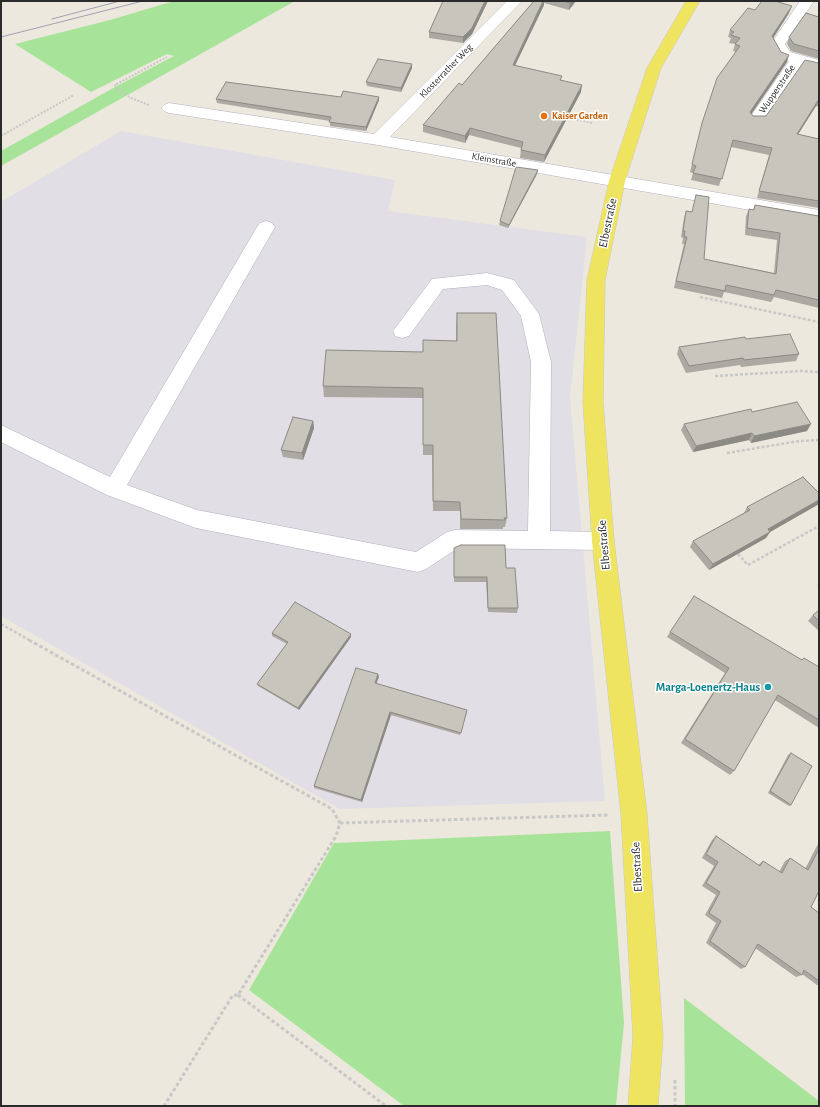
<!DOCTYPE html>
<html>
<head>
<meta charset="utf-8">
<style>
	body { margin:0 }
	#map { position:relative; width:820px; height:1107px; overflow:hidden; background:#ede8dd; font-family:"Alegreya Sans",sans-serif }
	canvas { display:block }
	.frame { position:absolute; inset:0; border:2px solid #2b2b2b; pointer-events:none }
</style>
</head>
<body>
<div id="map">
<canvas width="820" height="1107"></canvas>
<div class="frame"></div>
</div>
<script>
const c = document.querySelector('canvas').getContext('2d');
c.lineJoin = 'round';
function fill(path, color) {
  c.fillStyle = color;
  c.fill(path, 'evenodd');
}
function toPath(rows) {
  const path = new Path2D();
  for (const r of rows) {
    path.moveTo(r[0], r[1]);
    for (let i = 2; i < r.length; i += 2) path.lineTo(r[i], r[i + 1]);
  }
  return path;
}
function stroke(path, color, width, dash) {
  c.strokeStyle = color;
  c.lineWidth = width;
  c.lineCap = dash ? 'butt' : 'round';
  c.setLineDash(dash || []);
  c.stroke(path);
}
function label(font, color, halo, rows, align = 'center') {
  c.font = font + ' "Alegreya Sans",sans-serif';
  c.lineWidth = 3;
  c.setLineDash([]);
  c.textBaseline = 'middle';
  c.strokeStyle = halo;
  c.fillStyle = color;
  for (const [text, x, y, turn = 0] of rows) {
    c.save();
    c.translate(x, y);
    c.rotate((+turn || 0) * Math.PI / 180);
    c.textAlign = isNaN(turn) ? turn : align;
    if (halo) c.strokeText(text, 0, 0);
    c.fillText(text, 0, 0);
    c.restore();
  }
}
const industrial = toPath([
	[121,131,395,180,388,211,587,237,570,397,605,801,340,809,1,616,1,202]
]);
const green = toPath([
	[174,1,295,1,1,166,1,151,115,87,174,56,167,54,91,92,15,44,110,20],
	[610,831,624,1023,616,1106,404,1106,249,990,334,843],
	[684,998,819,1101,819,1106,685,1106]
]);
const pathFar2 = toPath([
	[149,105,131,98,117,89,115,85,167,57],
	[573,119,593,123],
	[1,136,74,95]
]);
const pathFar1 = toPath([
	[700,297,819,322],
	[715,376,801,371,819,372],
	[727,453,799,441,819,440],
	[738,554,748,565,819,526],
	[819,583,819,586],
	[1,624,31,641]
]);
const path = toPath([
	[29,640,332,809,340,823,336,836,238,995,233,995,164,1106],
	[340,823,609,815],
	[238,995,386,1106],
	[675,1080,675,1106]
]);
const minor = toPath([
	[507,1,522,1,390,137,819,210,819,222,378,145,169,113,164,111,161,108,164,105,169,103,374,134,507,1],
	[800,1,814,1,785,44,790,52,819,60,819,69,802,65,763,122,751,122,749,119,789,61,780,58,771,44,800,1],
	[266,221,272,223,275,227,127,485,197,510,416,552,447,532,455,530,528,531,531,362,521,316,502,290,487,285,443,289,409,336,402,338,395,336,393,331,432,279,487,273,514,280,539,314,551,362,550,531,603,532,611,534,614,541,611,548,603,550,458,548,426,569,418,572,196,528,107,495,1,442,1,425,110,477,257,227,260,223,266,221]
]);
const major = toPath([
	[686,1,700,1,661,68,625,181,605,280,603,402,614,541,647,814,663,1037,658,1106,628,1106,633,1037,621,814,592,541,583,402,587,280,609,181,647,68,686,1]
]);
const tram = toPath([
	[52,19,120,1],
	[1,37,143,1]
]);
const wall = toPath([
	[443,1,488,1,472,34,463,43,429,38,429,32],
	[534,1,576,1,569,10,544,3,544,5,515,65,562,80,581,92,544,162,520,158,521,148,469,135,465,143,423,132,423,125,462,85],
	[755,10,789,13,773,38,787,62,751,114,753,116,766,116,819,63,819,107,816,106,798,134,819,139,819,208,757,198,769,155,731,147,719,186,691,180,693,173,690,172,700,131,717,78,736,52,733,51,735,44,729,43,731,38,728,37,730,30],
	[819,17,819,59,791,51,787,44,789,37],
	[412,64,412,68,401,92,367,86,366,82],
	[379,97,379,100,366,131,330,126,330,121,217,103,216,99],
	[537,174,508,228,499,225,500,221],
	[696,195,704,259,774,273,777,240,745,235,746,216,749,209,753,210,755,205,819,216,819,308,774,297,771,302,724,292,722,298,674,288,684,244,682,244,683,238,681,237,684,218,686,211,692,212],
	[457,313,507,518,505,527,503,527,503,529,460,529,460,511,433,511,432,455,423,455,423,398,324,397,323,386,423,352,456,341,456,324],
	[746,339,799,354,796,361,741,367,740,365,686,373,677,354,679,347],
	[752,412,807,431,751,443,749,440,693,452,681,430,684,424],
	[313,421,314,428,303,460,283,457,281,450],
	[819,493,819,504,770,532,766,538,709,570,690,547,693,541,744,513,747,507],
	[454,548,506,568,518,608,517,613,488,612,486,582,454,582],
	[819,610,819,631,808,621,813,615],
	[670,632,802,660,819,667,819,728,775,700,734,771,730,775,681,743,725,673,667,637],
	[272,633,351,637,299,710,258,686,257,684,287,644,272,636],
	[379,677,376,684,467,712,460,735,391,715,362,802,314,788,314,786],
	[791,753,791,805,789,806,768,793,788,755],
	[716,836,758,865,763,861,779,872,785,861,790,858,805,869,819,842,819,891,811,907,819,913,819,985,817,985,802,974,802,975,796,977,755,948,745,967,741,969,706,943,716,923,705,915,716,895,702,886,714,866,702,858,712,840]
]);
const shadedWall = toPath([
	[485,1,488,1,472,34,463,43,463,37],
	[543,1,544,1,544,5,512,72,513,65],
	[572,1,576,1,569,10,570,3],
	[792,6,789,13,770,43,772,36],
	[789,55,787,62,748,119,750,112],
	[412,64,412,68,401,92,401,88],
	[582,85,581,92,544,162,545,155],
	[379,97,379,100,366,131,366,127],
	[819,99,816,106,794,141,797,134],
	[470,128,469,135,465,143,465,136],
	[538,170,537,174,508,228,509,225],
	[313,421,314,428,303,460,302,453],
	[811,424,807,431,751,443,754,436],
	[752,433,749,440,693,452,696,446],
	[819,500,819,504,770,532,766,538,709,570,713,564,768,529],
	[351,634,351,637,299,710,298,708],
	[378,674,379,677,375,686,375,683],
	[390,712,391,715,362,802,361,800]
]);
const building = toPath([
	[443,1,485,1,472,28,463,37,429,32,443,1],
	[534,1,543,1,513,65,562,76,560,80,582,85,545,155,521,150,523,142,470,128,465,136,423,125,459,83,462,85,534,1],
	[562,1,572,1,570,3,562,1],
	[762,1,775,1,792,6,772,36,781,52,789,55,750,112,753,116,766,116,805,60,819,63,819,99,797,134,819,139,819,201,759,191,772,148,733,140,722,179,693,173,696,166,692,164,702,123,717,78,740,46,735,44,740,38,731,35,734,32,730,30,748,8,755,10,762,1],
	[806,13,819,17,819,51,794,44,789,37,806,13],
	[378,59,412,64,401,88,366,82,378,59],
	[226,82,341,97,343,91,379,97,366,127,329,122,331,117,216,99,226,82],
	[516,167,538,170,509,225,500,221,516,167],
	[696,195,709,197,704,259,776,274,780,233,747,228,749,209,754,210,755,205,819,216,819,300,776,290,774,295,726,285,725,291,676,281,687,237,684,237,685,231,683,231,686,211,692,212,696,195],
	[457,313,496,313,507,518,504,518,505,520,461,519,460,502,433,501,433,445,423,445,423,388,323,386,326,350,423,352,423,340,457,341,457,313],
	[790,334,799,354,744,360,743,358,689,366,679,347,745,337,746,339,790,334],
	[797,402,811,424,754,436,752,433,696,446,684,424,751,409,752,412,797,402],
	[293,417,313,421,302,453,281,450,293,417],
	[803,477,819,493,819,500,768,529,770,532,713,564,693,541,750,510,747,507,803,477],
	[461,545,505,545,506,568,515,568,518,608,488,608,487,577,454,577,454,548,461,545],
	[694,596,802,660,804,658,819,667,819,720,778,695,734,771,685,739,729,668,670,632,694,596],
	[295,602,351,634,298,708,257,684,288,642,272,633,295,602],
	[819,610,819,621,813,615,819,610],
	[356,668,378,674,375,683,467,710,461,733,390,712,361,800,314,786,356,668],
	[791,753,812,766,791,805,770,791,791,753],
	[716,836,760,866,763,861,782,873,790,858,808,870,819,849,819,891,811,907,819,913,819,981,804,970,802,975,758,944,745,967,710,941,721,921,709,913,720,892,706,883,718,862,706,854,716,836]
]);
const markers = [
	[544,116,4,"#e8710a"],
	[768,687,4,"#0f9aa8"]
];
const farStreetnames = [
	["Klosterrather Weg",446,71,-46],
	["Wupperstraße",777,89,-56],
	["Kleinstraße",494,160,10]
];
const farFoodnames = [
	["Kaiser Garden",552,116]
];
const streetNames = [
	["Elbestraße",608,223,-78],
	["Elbestraße",604,545,-95],
	["Elbestraße",637,867,-93]
];
const cultureNames = [
	["Marga-Loenertz-Haus",760,687]
];
fill(industrial, '#e1dee5');
fill(green, '#a8e39a');
stroke(minor, '#b1b1be', 1);
stroke(major, '#c8c8c8', 1);
stroke(pathFar2, '#c8c8c8', 2, [2, 1.5]);
stroke(pathFar1, '#c8c8c8', 2.5, [3, 2]);
stroke(path, '#c8c8c8', 3, [3.5, 2.5]);
fill(minor, '#fff');
fill(major, '#efe460');
stroke(tram, '#a0a0b5', 1);
fill(wall, '#aca9a3');
fill(shadedWall, '#8c8a84');
fill(building, '#c8c5bd');
stroke(building, '#8c8a84', 1);
for (const [x, y, r, color] of markers) {
  const dot = new Path2D();
  dot.arc(x, y, r, 0, 2 * Math.PI);
  c.fillStyle = color;
  c.fill(dot);
  stroke(dot, '#fff', 1.5);
}
label('10px', '#2b2b2b', '#fff', farStreetnames);
label('bold 10px', '#c56008', '#fff', farFoodnames, 'left');
label('12px', '#2b2b2b', '#fff', streetNames);
label('bold 12px', '#0d838f', '#fff', cultureNames, 'right');
</script>
</body>
</html>
